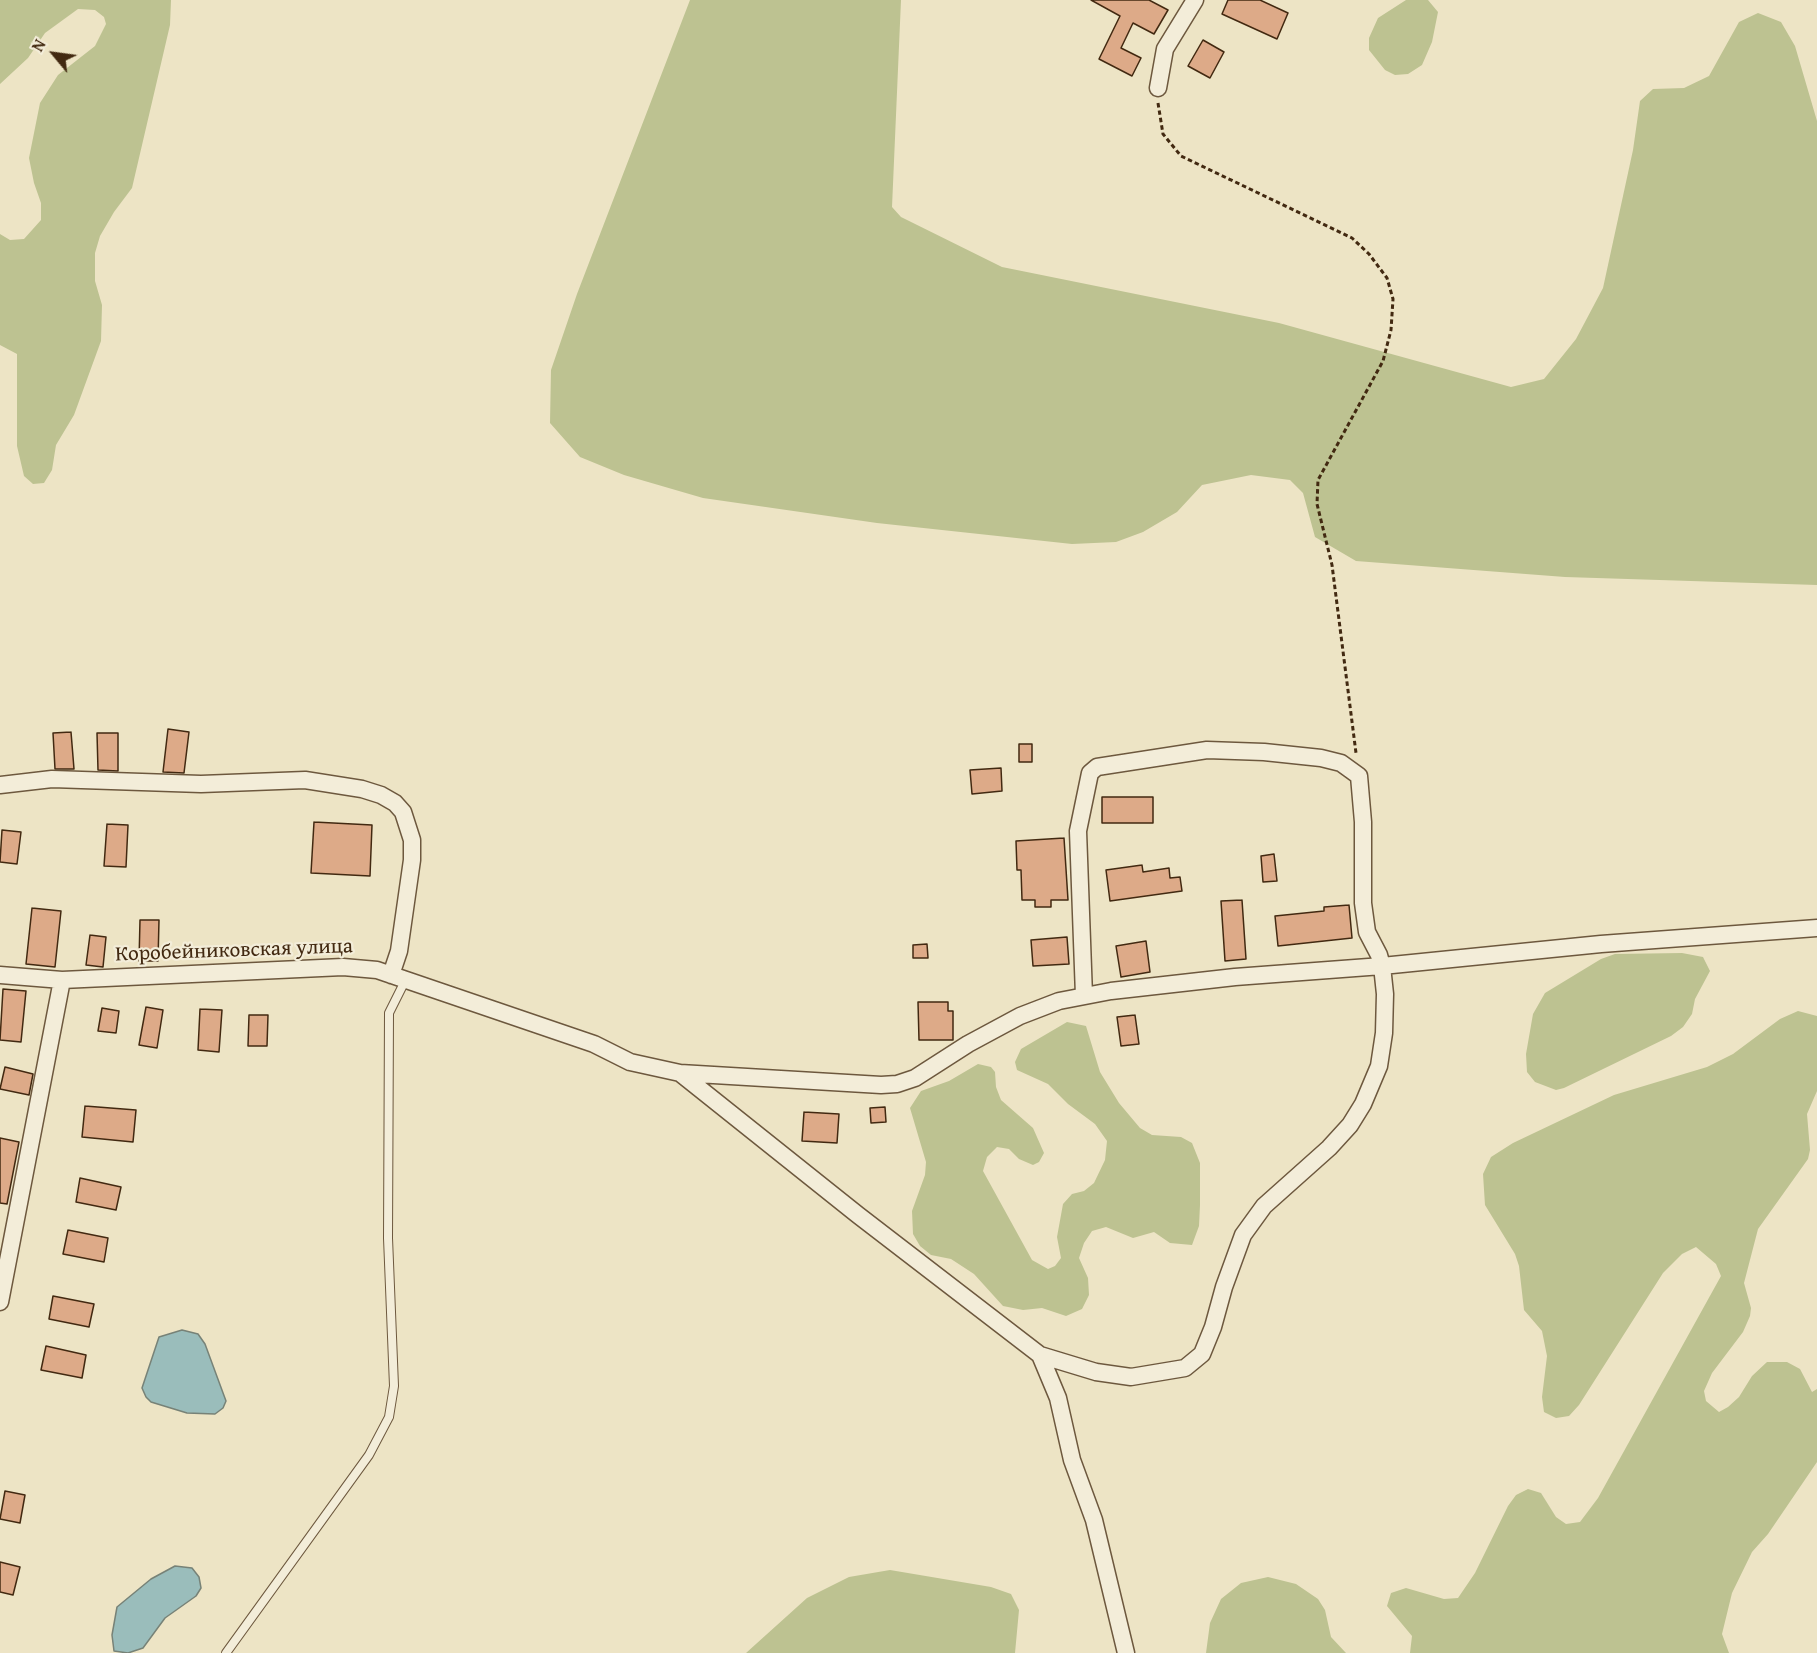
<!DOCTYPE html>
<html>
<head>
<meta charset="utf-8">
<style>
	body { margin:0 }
	#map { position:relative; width:1817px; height:1653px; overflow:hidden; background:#ede4c5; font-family:"Gentium Book Plus",serif }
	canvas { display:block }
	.north { position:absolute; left:24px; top:24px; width:60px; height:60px; -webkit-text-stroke:4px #f3edd9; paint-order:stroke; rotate:299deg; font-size:16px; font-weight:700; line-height:24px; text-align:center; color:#422911 }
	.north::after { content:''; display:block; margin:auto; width:21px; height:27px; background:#422911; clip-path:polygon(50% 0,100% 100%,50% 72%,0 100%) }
</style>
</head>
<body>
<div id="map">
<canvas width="1817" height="1653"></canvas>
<div class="north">N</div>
</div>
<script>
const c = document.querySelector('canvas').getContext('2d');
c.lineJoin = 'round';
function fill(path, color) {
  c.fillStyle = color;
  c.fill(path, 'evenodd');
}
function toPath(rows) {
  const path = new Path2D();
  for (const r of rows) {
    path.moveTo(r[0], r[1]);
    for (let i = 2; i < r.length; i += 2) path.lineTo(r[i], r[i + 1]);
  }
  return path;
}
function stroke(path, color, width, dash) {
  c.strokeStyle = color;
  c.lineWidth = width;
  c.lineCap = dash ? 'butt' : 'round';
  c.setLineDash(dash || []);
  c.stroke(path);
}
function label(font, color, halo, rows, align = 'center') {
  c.font = font + ' "Gentium Book Plus",serif';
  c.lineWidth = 4.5;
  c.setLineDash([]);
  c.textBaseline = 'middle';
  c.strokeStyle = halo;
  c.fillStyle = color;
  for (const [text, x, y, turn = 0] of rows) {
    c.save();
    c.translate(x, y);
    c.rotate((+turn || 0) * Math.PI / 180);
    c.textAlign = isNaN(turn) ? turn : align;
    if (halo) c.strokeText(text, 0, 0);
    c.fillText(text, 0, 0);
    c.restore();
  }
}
const green = toPath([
	[0,0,171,0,170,25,132,188,114,212,100,236,95,253,95,281,102,305,101,341,74,415,56,445,52,470,44,483,33,484,24,476,17,446,17,354,0,345,0,234,10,240,24,239,41,220,41,203,34,183,29,158,40,103,58,75,95,46,106,24,104,17,95,10,78,9,45,33,28,58,0,84],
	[690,0,901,0,892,207,901,217,1002,267,1279,323,1511,387,1544,379,1576,339,1603,288,1633,150,1640,101,1653,89,1684,88,1709,76,1739,22,1758,13,1781,22,1795,46,1817,121,1817,585,1565,577,1356,561,1315,537,1303,493,1290,480,1251,475,1202,485,1177,512,1143,532,1116,542,1072,544,877,523,703,498,624,475,580,457,550,423,551,370,577,294],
	[1406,0,1428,0,1438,12,1432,42,1422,65,1408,74,1395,75,1385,70,1369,50,1369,38,1378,18],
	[1682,953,1703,957,1710,971,1695,999,1692,1014,1683,1027,1671,1036,1564,1088,1556,1090,1535,1082,1527,1072,1526,1054,1533,1014,1545,993,1601,959,1615,954],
	[1798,1011,1817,1016,1817,1091,1807,1114,1810,1150,1808,1159,1758,1229,1744,1283,1751,1308,1750,1316,1743,1332,1712,1373,1704,1391,1706,1401,1719,1412,1728,1407,1739,1397,1752,1376,1767,1362,1787,1362,1800,1369,1812,1392,1817,1389,1817,1462,1768,1534,1752,1552,1732,1593,1722,1634,1729,1653,1410,1653,1412,1636,1387,1606,1391,1593,1406,1588,1444,1599,1458,1598,1475,1573,1508,1506,1516,1495,1528,1489,1541,1493,1556,1517,1566,1524,1580,1522,1598,1498,1721,1276,1716,1264,1696,1247,1682,1254,1663,1273,1579,1405,1569,1416,1556,1418,1544,1412,1542,1397,1547,1356,1542,1331,1524,1310,1519,1266,1515,1254,1485,1205,1483,1174,1491,1157,1513,1143,1614,1095,1707,1067,1733,1054,1780,1019],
	[1067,1022,1086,1026,1100,1072,1119,1103,1140,1128,1152,1135,1181,1137,1192,1143,1200,1163,1200,1205,1199,1226,1192,1245,1170,1243,1154,1232,1133,1238,1106,1227,1092,1231,1084,1243,1079,1258,1088,1278,1089,1295,1082,1309,1066,1316,1042,1308,1023,1310,1003,1306,974,1274,951,1259,931,1255,920,1246,913,1234,912,1211,925,1175,926,1162,910,1108,921,1091,949,1081,978,1064,991,1067,995,1072,996,1087,1001,1100,1033,1128,1044,1153,1039,1162,1033,1165,1019,1159,1009,1149,997,1147,987,1157,983,1171,1032,1260,1048,1269,1055,1266,1061,1258,1057,1237,1063,1204,1072,1194,1084,1191,1094,1183,1105,1160,1107,1141,1095,1124,1068,1104,1048,1084,1017,1070,1015,1062,1021,1049],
	[890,1570,991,1587,1011,1594,1019,1610,1015,1653,746,1653,807,1598,849,1577],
	[1268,1577,1296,1584,1318,1599,1325,1610,1331,1637,1346,1653,1206,1653,1210,1623,1221,1599,1241,1583]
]);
const water = toPath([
	[182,1330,198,1334,205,1344,226,1401,223,1408,215,1414,187,1413,151,1402,146,1397,142,1388,159,1337,182,1330],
	[175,1566,192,1568,199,1577,201,1588,196,1596,165,1618,143,1648,128,1653,114,1651,112,1635,117,1607,151,1579,175,1566]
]);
const building = toPath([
	[1091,0,1149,0,1168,10,1154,34,1133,23,1121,48,1141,58,1132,76,1099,59,1120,16,1091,0],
	[1228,0,1260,0,1288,13,1277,39,1222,14,1228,0],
	[1203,40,1224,52,1210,78,1188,66,1203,40],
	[168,729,189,732,184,773,163,772,168,729],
	[71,732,74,769,55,769,53,733,71,732],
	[97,733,118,733,118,771,98,770,97,733],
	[1019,744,1032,744,1032,762,1019,762,1019,744],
	[1001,768,1002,791,972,794,970,770,1001,768],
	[1102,797,1153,797,1153,823,1102,823,1102,797],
	[314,822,372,825,370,876,311,873,314,822],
	[107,824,128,825,126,867,104,866,107,824],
	[2,830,21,832,17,864,0,862,2,830],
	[1064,838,1068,900,1051,900,1051,907,1035,907,1035,900,1022,900,1021,870,1017,870,1016,841,1064,838],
	[1274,854,1277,881,1263,882,1261,856,1274,854],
	[1142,865,1143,872,1169,868,1170,878,1180,877,1182,891,1110,901,1106,870,1142,865],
	[1242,900,1246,959,1225,961,1221,901,1242,900],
	[1349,905,1352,938,1278,946,1275,916,1324,911,1324,907,1349,905],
	[32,908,61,911,55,967,26,964,32,908],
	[140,920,159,920,158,961,139,961,140,920],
	[90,935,106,937,103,967,86,965,90,935],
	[1067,937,1069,964,1033,966,1031,940,1067,937],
	[1146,941,1150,972,1121,977,1116,946,1146,941],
	[927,944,928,958,913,958,913,945,927,944],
	[3,989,26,991,21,1042,0,1040,3,989],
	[918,1002,948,1002,948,1011,953,1011,953,1040,919,1040,918,1002],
	[146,1007,163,1010,157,1048,139,1045,146,1007],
	[102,1008,119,1011,116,1033,98,1031,102,1008],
	[200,1009,222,1010,219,1052,198,1050,200,1009],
	[249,1015,268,1015,267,1046,248,1046,249,1015],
	[1135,1015,1139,1044,1121,1046,1117,1017,1135,1015],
	[5,1067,33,1074,29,1095,0,1089,5,1067],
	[85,1106,136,1110,133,1142,82,1137,85,1106],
	[885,1107,886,1122,871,1123,870,1108,885,1107],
	[804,1112,839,1114,837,1143,802,1141,804,1112],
	[0,1138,19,1142,7,1204,0,1203,0,1138],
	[80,1178,121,1187,116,1210,76,1202,80,1178],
	[68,1230,108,1238,104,1262,63,1254,68,1230],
	[53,1296,94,1304,89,1327,49,1319,53,1296],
	[46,1346,86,1355,82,1378,41,1370,46,1346],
	[5,1491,25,1495,20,1523,0,1519,5,1491],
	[0,1562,20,1567,13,1595,0,1592,0,1562]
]);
const path = toPath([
	[1158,103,1163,134,1181,156,1352,238,1369,254,1387,278,1393,299,1391,330,1383,361,1318,480,1317,504,1332,565,1356,753]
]);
const lane = toPath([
	[226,1653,369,1455,389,1417,394,1386,388,1238,389,1013,406,979]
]);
const street = toPath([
	[1158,88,1165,49,1195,0],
	[0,785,52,779,201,784,305,780,362,789,381,795,395,803,403,812,412,840,412,860,399,951,391,975],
	[0,975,62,980,343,967,377,970,594,1044,630,1062,680,1073,881,1085,897,1084,915,1078,968,1044,1020,1016,1059,1001,1111,991,1235,977,1382,966,1601,944,1817,928],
	[680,1073,858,1215,1040,1355,1058,1398,1072,1460,1094,1520,1126,1653],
	[0,1302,62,980],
	[1040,1355,1096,1372,1131,1377,1185,1368,1202,1354,1213,1327,1224,1287,1243,1235,1264,1206,1329,1148,1350,1125,1363,1104,1379,1066,1384,1033,1385,994,1382,966,1379,955,1367,932,1363,903,1363,822,1359,776,1341,763,1321,758,1264,752,1207,750,1097,767,1090,773,1078,831,1084,996]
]);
const streetNames = [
	["Коробейниковская улица",234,951,-2]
];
fill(green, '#bdc291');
fill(water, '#9abdbb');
stroke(water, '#778277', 1.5);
fill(building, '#da8');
stroke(building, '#422911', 1.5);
stroke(lane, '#6d583e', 10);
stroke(street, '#6d583e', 19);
stroke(path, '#422911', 3, [4.5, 3]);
stroke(lane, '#f3edd9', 8);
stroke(street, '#f3edd9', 16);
label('21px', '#422911', '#f3edd9', streetNames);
</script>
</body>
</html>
